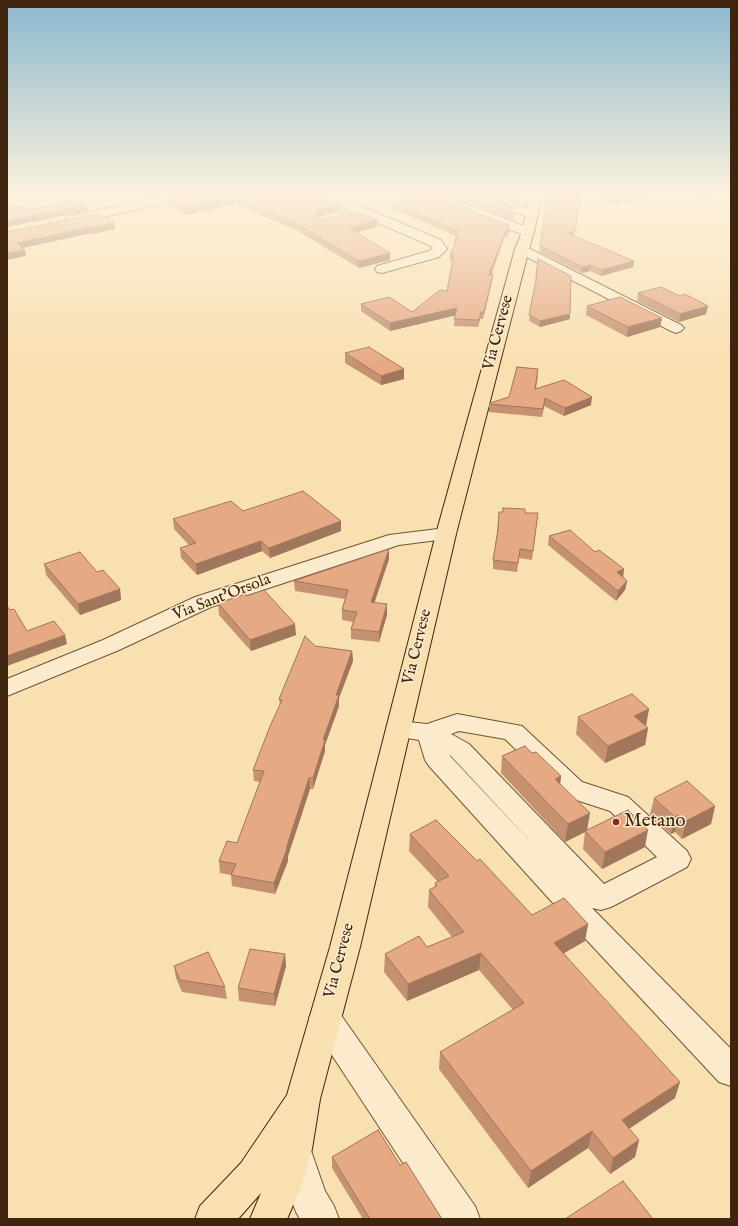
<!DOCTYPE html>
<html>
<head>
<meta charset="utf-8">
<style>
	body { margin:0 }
	#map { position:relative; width:738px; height:1226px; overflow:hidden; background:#f9e0b1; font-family:"IM FELL English",serif }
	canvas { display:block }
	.frame { position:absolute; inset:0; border:8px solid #40250e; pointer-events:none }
</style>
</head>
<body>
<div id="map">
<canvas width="738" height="1226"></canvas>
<div class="frame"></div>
</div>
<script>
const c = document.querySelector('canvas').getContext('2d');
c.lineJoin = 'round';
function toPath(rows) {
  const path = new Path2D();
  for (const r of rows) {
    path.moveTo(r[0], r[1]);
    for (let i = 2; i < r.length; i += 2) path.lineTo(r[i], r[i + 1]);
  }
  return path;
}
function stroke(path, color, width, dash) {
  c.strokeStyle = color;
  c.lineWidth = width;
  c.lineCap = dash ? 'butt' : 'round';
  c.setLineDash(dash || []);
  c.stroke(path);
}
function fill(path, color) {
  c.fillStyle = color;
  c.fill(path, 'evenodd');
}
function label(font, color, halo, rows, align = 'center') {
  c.font = font + ' "IM FELL English",serif';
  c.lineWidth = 3;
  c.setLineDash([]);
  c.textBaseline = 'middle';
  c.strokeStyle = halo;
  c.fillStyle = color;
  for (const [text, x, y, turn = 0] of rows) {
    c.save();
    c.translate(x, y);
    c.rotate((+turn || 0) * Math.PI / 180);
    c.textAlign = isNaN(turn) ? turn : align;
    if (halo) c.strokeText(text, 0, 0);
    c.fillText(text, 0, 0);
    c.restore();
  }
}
const minor = toPath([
	[170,195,192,195,190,198,186,199,71,224,67,223,65,220,67,217,71,216,170,195],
	[319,195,335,195,441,240,447,249,439,257,382,273,377,272,375,269,377,266,429,251,433,248,431,246,360,215,348,218,344,217,342,214,344,211,349,210,321,198,319,195],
	[474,195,491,195,536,211,538,214,536,217,528,217,476,198,474,195],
	[446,197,532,229,534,232,532,235,524,235,442,204,440,201,442,198,446,197],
	[522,245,681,325,684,328,681,331,676,333,671,331,517,252,515,249,517,246,522,245],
	[446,528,453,530,456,534,453,538,399,545,211,607,119,650,7,696,7,679,103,640,195,597,389,535,446,528],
	[457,714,522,726,582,782,628,797,687,851,691,859,687,867,611,907,601,910,592,908,731,1049,731,1086,719,1082,581,934,429,766,425,760,419,740,389,735,386,729,389,723,398,721,427,724,457,714],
	[459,731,505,739,564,796,610,811,657,857,604,884,469,744,451,734,459,731],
	[449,755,451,756,540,852,450,756,449,755],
	[325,1004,336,1008,475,1206,480,1219,440,1219,314,1028,309,1018,314,1008,325,1004],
	[295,1134,307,1139,325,1191,334,1206,339,1219,300,1219,296,1212,291,1199,277,1151,283,1139,295,1134]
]);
const major = toPath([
	[530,195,542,195,534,232,529,249,456,534,360,947,320,1099,312,1149,301,1187,287,1219,250,1219,261,1193,238,1219,195,1219,200,1206,241,1163,287,1095,330,947,436,534,515,249,522,232,530,195]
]);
const wall = toPath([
	[318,195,340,211,318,217,317,218,317,219,322,220,377,220,377,227,357,232,390,260,359,268,296,230,235,204,186,215,167,205,166,198],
	[400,195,410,195,409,198,422,195,480,195,515,214,513,220,447,196,442,197,441,198,442,199,509,225,509,231,507,237,505,236,491,275,493,274,492,281,483,319,480,319,478,327,454,326,455,315,390,331,361,311,361,304,412,312,447,291,452,261,450,261,450,255,455,246,456,236,391,208,391,202,408,198],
	[495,195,521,195,519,203],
	[581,195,574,236,634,261,633,267,601,276,590,271,582,273,539,252,540,246],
	[592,195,660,195,628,203,623,201,614,204],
	[686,195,725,195,699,200],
	[114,223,115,229,92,234,91,233,23,248,26,256,7,232],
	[538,259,570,319,540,327,529,321,536,280,535,280,536,275],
	[638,293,706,314,679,322,637,301],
	[587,306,662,318,660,327,627,337,586,315],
	[345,353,404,369,404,379,381,385,345,363],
	[538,376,536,389,591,405,564,416,544,406,542,417,489,412,489,404,509,397],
	[503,508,525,513,538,513,532,560,519,558,517,572,493,569,493,560,497,533,499,512,503,512],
	[243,511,341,521,341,531,270,558,262,551,197,575,181,558,180,548,189,545,174,529,173,519],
	[549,536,595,552,627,581,625,590,616,601,548,545],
	[389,559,374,603,387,604,387,615,379,642,351,639,351,629,353,622,342,620,342,610,345,599,295,591,294,581],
	[44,564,97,572,120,589,121,600,80,615,46,575],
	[218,603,296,635,251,651,219,615],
	[315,646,352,651,353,661,339,698,339,706,325,745,325,751,313,789,310,789,288,856,288,861,275,894,232,886,231,875,220,873,219,861,237,843,260,782,254,781,253,770,280,705,279,699],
	[578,717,646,726,648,728,645,745,605,763,576,734],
	[532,753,561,776,560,784,587,831,645,847,602,869,583,849,585,832,565,842,501,773,502,756],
	[654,798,715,806,711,824,682,839,675,832,671,834,650,815],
	[410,834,532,915,588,924,585,941,564,953,675,1098,629,1129,639,1140,635,1157,610,1174,588,1148,528,1188,439,1069,440,1052,513,1010,479,970,407,1001,384,972,385,954,427,947,452,937,428,907,429,890,435,887,435,883,438,882,409,851],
	[285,954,286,966,275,1006,239,1001,238,988],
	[174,966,225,987,227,999,182,992,176,978],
	[332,1157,400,1165,442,1219,363,1219,332,1168]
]);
const shadedWall = toPath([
	[153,195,163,195,153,197],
	[439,195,447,195,447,196,442,197,439,200],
	[520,195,521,195,519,203,519,197],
	[580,195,581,195,574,237,567,233],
	[638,195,660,195,628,203,628,197],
	[700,195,725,195,699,200],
	[624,196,623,201,614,204,615,198],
	[234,197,235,204,186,215,185,208],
	[340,204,340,211,318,217,315,222,315,215,317,210],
	[87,205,88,211,7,227,7,221],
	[515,208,515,214,513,220,513,214],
	[377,220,377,227,350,234,350,228],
	[114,223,115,229,92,234,92,228],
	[509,225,509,231,507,237,507,230],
	[90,227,91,233,18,249,17,243],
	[506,230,505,236,488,282,489,275],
	[458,238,454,246,455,239],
	[25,250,26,256,7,260,7,253],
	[390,253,390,260,359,268,359,261],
	[634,261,633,267,601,276,602,270],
	[591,265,590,271,582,273,582,267],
	[493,274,492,281,483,319,484,312],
	[708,306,706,314,679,322,680,314],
	[457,308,457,315,390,331,390,323],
	[481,312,480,319,478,327,479,320],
	[570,314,570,319,540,327,540,321],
	[662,318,660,327,627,337,628,327],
	[404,369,404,379,381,385,381,376],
	[592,397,591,405,564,416,565,408],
	[545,398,544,406,542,417,543,409],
	[341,521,341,531,270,558,269,548],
	[261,541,262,551,197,575,196,564],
	[389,549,389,559,371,613,371,602],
	[624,569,623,579,617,572],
	[627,581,625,590,616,601,618,591],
	[120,589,121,600,80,615,78,604],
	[387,604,387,615,379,642,379,632],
	[295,624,296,635,251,651,250,640],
	[65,635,67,644,7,666,7,656],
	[352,651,353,661,339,698,339,706,325,745,325,751,313,789,313,778,323,740,336,695],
	[649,709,646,726,634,716],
	[648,728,645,745,605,763,608,746],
	[561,776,559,794,555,779],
	[309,778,310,789,288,856,288,861,275,894,274,883],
	[715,806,711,824,682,839,686,821],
	[590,813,587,831,565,842,568,824],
	[678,815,675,832,671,834,675,817],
	[648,830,645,847,602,869,605,852],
	[588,924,585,941,552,960,554,943],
	[481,953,479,970,407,1001,408,984],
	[285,954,286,966,275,1006,274,994],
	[680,1082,675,1098,618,1136,622,1120],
	[592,1131,588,1148,528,1188,531,1171],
	[639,1140,635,1157,610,1174,613,1158]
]);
const building = toPath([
	[181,195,318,195,340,204,317,210,315,215,317,219,322,220,355,211,377,220,350,228,390,253,359,261,296,224,234,197,185,208,166,198,181,195],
	[422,195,439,195,442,199,509,225,507,230,506,230,489,275,493,274,484,312,481,312,479,320,454,319,457,308,390,323,361,304,389,297,412,312,440,290,447,291,454,255,450,255,458,238,455,239,458,231,391,202,422,195],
	[461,195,480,195,515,208,513,214,461,195],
	[513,195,520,195,519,197,513,195],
	[547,195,580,195,575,231,567,233,634,261,602,270,591,265,582,267,540,246,547,195],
	[608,195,638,195,628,197,624,196,615,198,608,195],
	[80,200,87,205,7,221,7,208,13,207,14,208,23,207,28,210,80,200],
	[99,213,114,223,92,228,90,227,17,243,25,250,7,253,7,232,99,213],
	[538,259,571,276,570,314,540,321,529,315,537,275,536,275,538,259],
	[661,287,680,296,685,294,708,306,680,314,638,293,661,287],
	[620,297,662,318,628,327,587,306,620,297],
	[369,347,404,369,381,376,345,353,369,347],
	[517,367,538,369,535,389,564,380,592,397,565,408,545,398,543,409,489,404,490,403,509,397,517,367],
	[303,491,341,521,269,548,261,541,196,564,180,548,196,543,173,519,231,501,243,511,303,491],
	[503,508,525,509,525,513,538,513,533,551,520,549,518,563,493,560,498,530,499,512,503,512,503,508],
	[570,530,595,552,599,550,624,569,617,572,627,581,618,591,549,536,570,530],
	[389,549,371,602,387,604,379,632,351,629,357,612,342,610,348,590,294,581,389,549],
	[80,552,97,572,103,570,120,589,78,604,44,564,80,552],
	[264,590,295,624,250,640,218,603,246,594,247,596,264,590],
	[7,606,10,610,14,609,27,631,54,621,65,635,7,656,7,606],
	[305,636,315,646,352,651,336,695,339,695,323,740,325,740,313,778,309,778,286,849,287,849,274,883,231,875,236,864,219,861,227,841,237,843,264,771,253,770,271,724,282,700,279,699,305,636],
	[632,694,649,709,634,716,648,728,608,746,578,717,632,694],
	[525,746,532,753,536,752,561,776,555,779,590,813,568,824,502,756,525,746],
	[687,781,715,806,686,821,678,815,675,817,654,798,687,781],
	[628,810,648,830,605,852,585,831,628,810],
	[436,820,477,861,480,859,532,915,564,898,588,924,554,943,680,1082,622,1120,639,1140,613,1158,592,1131,531,1171,440,1052,524,1003,481,953,408,984,385,954,419,936,427,947,464,932,429,890,437,886,435,883,449,876,410,834,436,820],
	[250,949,285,954,274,994,238,988,250,949],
	[208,952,225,987,180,980,174,966,208,952],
	[378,1130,400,1165,406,1162,442,1219,370,1219,332,1157,378,1130],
	[623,1181,653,1219,565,1219,623,1181]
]);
const markers = [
	[616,822,4,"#8f2418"]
];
const streetNames = [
	["Via Cervese",499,333,-75],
	["Via Sant'Orsola",222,598,-21],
	["Via Cervese",418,647,-76],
	["Via Cervese",340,961,-75]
];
const nearPoinames = [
	["Metano",624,822]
];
stroke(minor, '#6e5437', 2);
stroke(major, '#40250e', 2);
fill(minor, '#fbebcc');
fill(major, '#f9e0b1');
fill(wall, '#c59171');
fill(shadedWall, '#a0765c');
fill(building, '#e5a983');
stroke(building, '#a0765c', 1);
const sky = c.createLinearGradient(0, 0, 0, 367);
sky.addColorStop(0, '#8ab8cf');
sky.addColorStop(0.53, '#fcf1dc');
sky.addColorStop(1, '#fcf1dc00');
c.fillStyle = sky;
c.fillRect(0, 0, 738, 367);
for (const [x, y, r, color] of markers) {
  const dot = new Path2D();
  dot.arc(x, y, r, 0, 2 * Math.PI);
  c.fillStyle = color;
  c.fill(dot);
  stroke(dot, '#fbebcc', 1.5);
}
label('16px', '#40250e', '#fbebcc', streetNames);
label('19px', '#40250e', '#fbebcc', nearPoinames, 'left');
</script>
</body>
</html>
